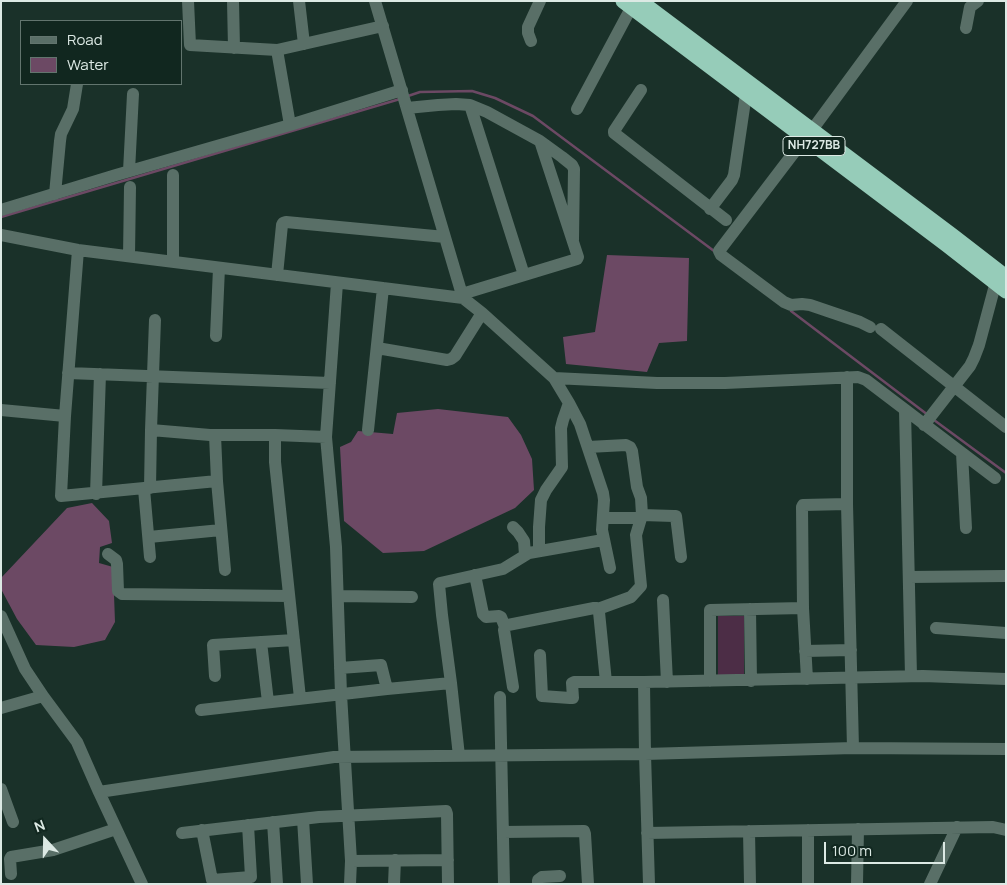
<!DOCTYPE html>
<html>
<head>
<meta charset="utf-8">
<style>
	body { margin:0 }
	#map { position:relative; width:1007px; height:885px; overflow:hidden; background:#1a3129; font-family:Manrope,sans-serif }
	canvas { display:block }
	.frame { position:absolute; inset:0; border:2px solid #dce9e4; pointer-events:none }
	.legend { position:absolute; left:20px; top:20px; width:162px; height:65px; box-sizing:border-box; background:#11271f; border:1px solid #62756e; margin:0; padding:6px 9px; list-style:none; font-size:15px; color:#dce9e4 }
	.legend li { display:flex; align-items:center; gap:10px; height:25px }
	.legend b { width:25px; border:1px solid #62756e }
	.north { position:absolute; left:20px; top:815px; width:50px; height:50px; -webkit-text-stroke:4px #11271f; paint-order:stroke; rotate:339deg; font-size:14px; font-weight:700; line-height:20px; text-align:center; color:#dce9e4 }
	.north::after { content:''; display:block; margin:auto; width:18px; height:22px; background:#dce9e4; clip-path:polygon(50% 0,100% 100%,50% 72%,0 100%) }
	.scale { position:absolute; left:824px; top:842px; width:121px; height:22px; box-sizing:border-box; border:2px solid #dce9e4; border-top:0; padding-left:6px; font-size:15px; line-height:18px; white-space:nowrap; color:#dce9e4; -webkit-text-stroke:4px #11271f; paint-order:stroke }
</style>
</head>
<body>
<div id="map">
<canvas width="1007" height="885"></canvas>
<div class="frame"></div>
<ul class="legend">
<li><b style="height:6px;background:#596f67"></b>Road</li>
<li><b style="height:14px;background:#6c4964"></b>Water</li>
</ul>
<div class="north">N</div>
<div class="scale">100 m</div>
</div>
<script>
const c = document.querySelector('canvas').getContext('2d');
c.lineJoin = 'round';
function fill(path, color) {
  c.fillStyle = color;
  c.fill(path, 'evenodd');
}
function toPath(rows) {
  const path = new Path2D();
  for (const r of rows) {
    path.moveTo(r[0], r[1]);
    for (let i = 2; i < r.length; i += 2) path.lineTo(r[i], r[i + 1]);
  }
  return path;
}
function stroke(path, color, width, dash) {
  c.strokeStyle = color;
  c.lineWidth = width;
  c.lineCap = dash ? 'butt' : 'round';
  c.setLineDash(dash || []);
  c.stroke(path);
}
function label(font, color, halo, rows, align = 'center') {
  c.font = font + ' Manrope,sans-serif';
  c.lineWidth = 4;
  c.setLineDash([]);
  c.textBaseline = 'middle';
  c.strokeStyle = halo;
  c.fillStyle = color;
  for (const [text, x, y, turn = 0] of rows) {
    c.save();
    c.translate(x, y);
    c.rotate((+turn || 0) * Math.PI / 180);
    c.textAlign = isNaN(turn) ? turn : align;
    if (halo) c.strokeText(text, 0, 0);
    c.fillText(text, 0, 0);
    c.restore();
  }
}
const green = toPath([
	[718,616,744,616,744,675,718,675]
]);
const water = toPath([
	[607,255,689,258,687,341,659,343,647,372,566,364,563,337,595,332],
	[438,409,508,417,521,435,532,459,534,490,515,508,424,551,383,553,344,521,340,447,351,442,358,431,393,434,397,413],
	[92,503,109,521,112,543,100,547,99,563,113,567,115,622,105,640,74,647,36,645,17,619,1,589,1,578,67,508]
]);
const stream = toPath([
	[408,96,420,92,472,91,495,98,533,116,714,251],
	[1,217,400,99],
	[791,311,928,415],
	[934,420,1006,473]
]);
const minor = toPath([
	[188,1,190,45,277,50,290,125],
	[233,1,234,48],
	[299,1,304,44],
	[375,1,463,298,482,313,554,378,569,403,580,424,603,493,604,500,602,530,610,568],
	[966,28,970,7,978,1],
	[531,41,528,33,528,27,540,1],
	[277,50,383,26],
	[641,90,614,131,614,133,726,220],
	[470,105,524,275],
	[407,108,438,105,456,104,470,105,487,112,540,141,562,157,572,165,574,169,573,240],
	[577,109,631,8],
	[812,130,907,1],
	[805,138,719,251,721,255,784,302,791,305,802,304,810,305,860,322,870,327],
	[129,171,133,94],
	[55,194,60,141,61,134,73,109,77,84],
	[710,209,732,180,734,175,746,94],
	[1,210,116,175,290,125,402,90],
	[1,235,78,250,463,298],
	[78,250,65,416,61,496,217,481,215,435],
	[129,256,130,187],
	[173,262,173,175],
	[277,275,282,225,283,223,286,222,445,237],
	[337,283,326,437,336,547,341,694,351,861,350,884],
	[462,294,577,259,578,257,540,141],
	[155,320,151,430,210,435,275,435,326,437],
	[881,329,1006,427],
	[216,336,219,268],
	[377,348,447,360,451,359,455,356,482,313],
	[68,373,330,383],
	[847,377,847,504,853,748],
	[554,378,657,383,725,383,858,377,866,380,995,478],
	[1,410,65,416],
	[905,410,911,676],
	[924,425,970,366,974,358,979,345,998,274],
	[368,430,383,288],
	[275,435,275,462,300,698],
	[588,447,626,445,630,447,632,451,637,487,641,498,642,515,636,535,641,586,631,597,598,609],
	[962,453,966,528],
	[217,481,225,570],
	[150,488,151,430],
	[144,489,150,557],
	[96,494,100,374],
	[642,515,674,516,676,516,681,557],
	[603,518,641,518],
	[513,527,518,532,524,541,525,555],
	[149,537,221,530],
	[539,551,539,527,541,500,546,490,562,467,561,428,563,420,569,403],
	[108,554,116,560,117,564,118,591,122,594,289,596],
	[475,575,483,614,486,617,499,616,501,617,505,627],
	[909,577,1006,576],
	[338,596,412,597],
	[663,600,667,682],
	[750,609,751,681],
	[1,616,25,669,43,696,77,742,99,792,142,884],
	[936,628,1006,633],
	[261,642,268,702],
	[805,651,851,650],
	[540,655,542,696,570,698,573,698,572,683,574,682,644,682,923,676,1006,679],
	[340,668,381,665,387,689],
	[215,676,213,645,294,640],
	[807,679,803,608,802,507,803,505,847,504],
	[710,681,710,610,803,608],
	[644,682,645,754,649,884],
	[451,683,459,756],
	[513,687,504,630,505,627,508,625,594,608,597,608,599,612,606,682],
	[500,697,504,884],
	[1,708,43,696],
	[201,710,387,689,451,683,442,615,439,584,440,583,503,569,529,553,603,540],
	[1,789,13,822],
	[99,792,334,757,645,754,853,748,1006,749],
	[303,819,307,884],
	[273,822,277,884],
	[202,830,212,880,251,877,248,825],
	[808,830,808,884],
	[749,831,750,884],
	[503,832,584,831,585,834,588,884],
	[182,833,319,817,446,811,447,814,448,884],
	[647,833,993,827,1006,830],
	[351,861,448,860],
	[11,874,10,859,11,857,53,850,116,829],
	[394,884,395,860],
	[538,884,538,880,542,877,560,876],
	[857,884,858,829],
	[930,884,957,827]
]);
const highway = toPath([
	[623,1,947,245,1006,291],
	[640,1,953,236,1006,277]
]);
const shields = [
	[814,146,62]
];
const shieldNames = [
	["NH727BB",814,146]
];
fill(green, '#4c2d46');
fill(water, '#6c4964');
stroke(stream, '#6c4964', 2.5);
stroke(minor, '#596f67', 12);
stroke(highway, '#96ccb9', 15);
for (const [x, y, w] of shields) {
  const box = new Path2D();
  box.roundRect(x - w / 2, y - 9.5, w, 19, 4);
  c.fillStyle = '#11271f';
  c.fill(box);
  stroke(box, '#dce9e4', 1);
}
label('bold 12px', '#dce9e4', null, shieldNames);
</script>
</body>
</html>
